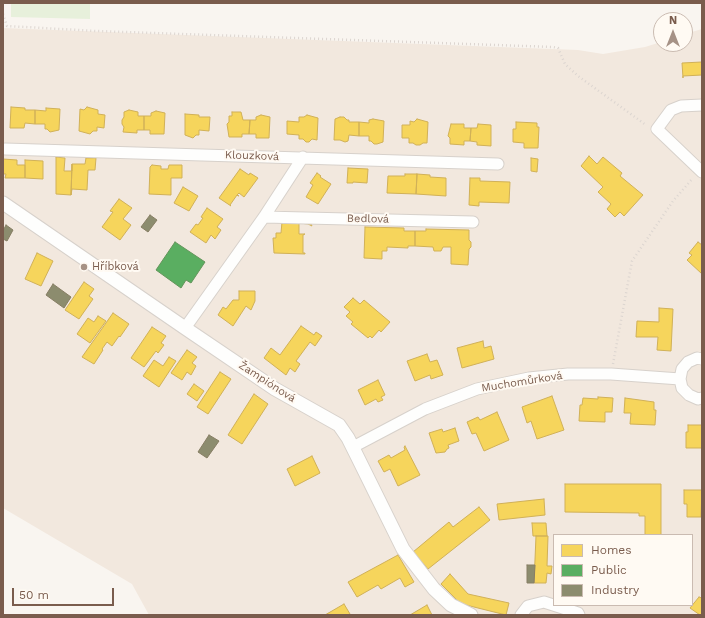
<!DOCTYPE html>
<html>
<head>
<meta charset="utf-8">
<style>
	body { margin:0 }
	#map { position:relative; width:705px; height:618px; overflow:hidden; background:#f9f5f0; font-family:"Work Sans",sans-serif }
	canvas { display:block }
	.frame { position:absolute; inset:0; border:4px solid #7a5c4d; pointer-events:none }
	.legend { position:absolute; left:553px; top:534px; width:140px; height:72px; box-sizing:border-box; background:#fffaf3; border:1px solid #cabbb1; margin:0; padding:5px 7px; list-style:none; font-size:12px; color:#7a5c4d }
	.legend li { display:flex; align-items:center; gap:8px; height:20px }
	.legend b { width:20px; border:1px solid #cabbb1 }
	.north { position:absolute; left:653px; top:12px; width:40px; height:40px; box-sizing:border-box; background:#fffaf3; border:1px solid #cabbb1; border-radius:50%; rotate:0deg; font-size:11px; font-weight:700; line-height:16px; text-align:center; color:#7a5c4d }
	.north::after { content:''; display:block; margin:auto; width:14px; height:18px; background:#a69286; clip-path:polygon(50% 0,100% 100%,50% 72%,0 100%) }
	.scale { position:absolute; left:12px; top:588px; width:102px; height:18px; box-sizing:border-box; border:2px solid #7a5c4d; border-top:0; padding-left:5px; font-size:12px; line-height:14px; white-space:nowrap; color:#7a5c4d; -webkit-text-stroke:3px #fffaf3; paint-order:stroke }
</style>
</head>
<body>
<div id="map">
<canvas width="705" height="618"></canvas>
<div class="frame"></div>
<ul class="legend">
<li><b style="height:11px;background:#f6d55c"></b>Homes</li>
<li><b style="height:11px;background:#5aae61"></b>Public</li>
<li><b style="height:11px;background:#8c8c6e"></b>Industry</li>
</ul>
<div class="north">N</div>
<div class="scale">50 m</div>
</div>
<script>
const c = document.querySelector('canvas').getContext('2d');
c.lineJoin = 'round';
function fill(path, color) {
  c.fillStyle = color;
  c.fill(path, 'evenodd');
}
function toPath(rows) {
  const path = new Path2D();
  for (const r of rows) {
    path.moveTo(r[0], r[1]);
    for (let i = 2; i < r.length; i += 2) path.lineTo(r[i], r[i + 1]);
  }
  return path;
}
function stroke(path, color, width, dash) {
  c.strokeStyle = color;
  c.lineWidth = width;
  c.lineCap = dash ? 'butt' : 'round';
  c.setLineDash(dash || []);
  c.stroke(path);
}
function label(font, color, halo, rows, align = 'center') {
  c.font = font + ' "Work Sans",sans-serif';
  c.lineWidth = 4;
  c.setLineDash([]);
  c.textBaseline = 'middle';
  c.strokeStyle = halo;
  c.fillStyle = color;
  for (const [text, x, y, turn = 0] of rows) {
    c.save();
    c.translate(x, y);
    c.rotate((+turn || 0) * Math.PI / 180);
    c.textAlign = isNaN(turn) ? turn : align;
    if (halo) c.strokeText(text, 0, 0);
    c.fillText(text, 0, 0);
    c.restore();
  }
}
const residential = toPath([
	[3,28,578,50,603,54,645,47,661,42,661,44,685,44,685,34,702,29,702,615,149,615,132,584,3,508],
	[554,535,692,535,692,605,554,605]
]);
const green = toPath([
	[11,3,90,3,90,19,11,17]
]);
const homes = toPath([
	[702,62,702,75,683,76,683,78,682,63,702,62],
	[11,107,25,108,25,110,35,110,35,124,25,123,24,128,10,128,11,107],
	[87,107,98,110,98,114,105,115,104,128,97,127,97,131,93,131,90,134,79,131,80,109,84,110,87,107],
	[46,108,60,109,59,130,50,132,47,129,45,129,45,124,35,124,35,110,46,111,46,108],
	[129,110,138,112,138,116,144,116,144,130,137,130,137,133,123,132,124,127,122,124,122,120,124,117,124,112,129,110],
	[156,111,165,113,164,134,150,134,150,130,144,130,144,116,151,116,151,113,156,111],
	[232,112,241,112,243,120,250,120,249,134,242,134,242,137,229,137,227,124,229,122,229,116,232,116,232,112],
	[185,114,199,115,199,117,210,117,209,131,199,130,199,135,196,135,193,138,185,135,185,114],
	[261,115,270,117,269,138,256,138,256,134,249,134,250,120,256,120,256,117,261,115],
	[307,115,318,118,317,140,312,139,309,142,306,142,303,139,299,139,299,135,287,134,287,121,299,122,299,117,304,117,307,115],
	[340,117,344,117,347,120,349,120,349,122,359,122,359,136,349,135,348,141,345,142,340,140,334,140,335,119,340,117],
	[373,119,384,121,383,142,377,144,374,144,371,141,369,141,369,136,359,136,359,122,369,123,369,120,373,119],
	[417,119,428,122,427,143,423,143,420,145,416,145,413,143,409,143,409,138,402,138,402,125,410,125,410,121,414,122,417,119],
	[516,122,537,123,537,127,539,127,538,148,524,148,524,143,513,142,513,129,516,129,516,122],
	[451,124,464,124,464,128,471,128,470,141,464,141,464,145,450,144,450,138,448,136,451,124],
	[478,124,491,125,491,146,477,145,477,142,470,141,471,128,477,128,478,124],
	[589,156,597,164,603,157,622,173,620,176,643,195,624,216,620,212,615,217,607,209,611,204,598,192,603,187,581,166,589,156],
	[56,157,65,158,64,171,72,171,72,164,71,195,56,194,56,157],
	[86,158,96,158,95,170,88,170,87,190,72,189,71,195,72,164,85,164,86,158],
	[531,158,538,159,537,172,531,171,531,158],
	[3,159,17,160,17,165,25,165,25,178,5,178,6,174,3,174,3,159],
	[25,160,43,161,43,179,25,178,25,160],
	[152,165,161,166,161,169,168,169,169,165,182,165,182,178,171,178,171,195,149,194,150,167,152,165],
	[348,168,368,169,367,183,353,182,353,183,347,183,348,168],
	[240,169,249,175,250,173,258,178,244,197,239,193,237,195,239,196,237,195,230,205,231,206,219,198,240,169],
	[317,173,321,176,320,177,331,184,318,204,306,197,313,185,310,183,317,173],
	[405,174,417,174,416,194,387,193,388,176,405,176,405,174],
	[417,174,430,175,430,177,446,178,446,196,416,194,417,174],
	[470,178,480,178,480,181,510,182,509,203,479,202,479,206,469,205,470,178],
	[183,187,198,196,189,211,174,203,183,187],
	[119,199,132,208,123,219,131,225,120,240,102,227,113,212,110,211,119,199],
	[207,208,223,219,217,227,221,230,215,239,211,235,206,243,190,232,196,224,198,225,203,218,201,217,207,208],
	[282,222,308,223,311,224,312,226,308,224,299,223,299,234,305,234,303,235,303,253,305,253,305,254,274,253,273,238,276,238,276,233,281,233,282,222],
	[365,227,404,228,404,231,415,231,415,246,408,246,408,248,387,247,387,251,382,251,382,259,364,258,365,227],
	[426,229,469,230,469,240,471,242,471,247,469,249,468,265,451,264,451,247,443,247,441,251,434,251,433,247,415,246,415,231,426,231,426,229],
	[698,242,702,245,702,274,687,260,692,255,689,253,698,242],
	[37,253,53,261,41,286,25,279,37,253],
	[84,282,94,289,89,296,93,299,79,319,65,310,84,282],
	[239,291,255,291,255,301,251,310,246,306,233,326,218,315,223,307,226,309,233,300,239,300,239,291],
	[353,298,360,304,364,300,390,322,381,332,379,330,372,338,370,336,368,338,351,324,353,322,346,316,350,312,344,307,353,298],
	[659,308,673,309,671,351,657,350,658,337,636,337,637,321,659,322,659,308],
	[113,313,129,324,120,337,119,336,112,346,107,342,102,349,103,350,94,364,82,357,113,313],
	[98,316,106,321,90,343,77,334,88,318,94,322,98,316],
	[301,326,314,335,316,332,322,336,315,346,310,342,296,361,300,364,295,372,290,368,286,375,264,358,271,348,280,355,301,326],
	[152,327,166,336,161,343,164,345,158,353,156,351,144,367,131,358,152,327],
	[483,341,484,348,491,346,494,359,462,368,457,348,483,341],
	[187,350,197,357,192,363,196,366,191,375,187,372,182,380,171,373,187,350],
	[427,354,430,362,437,360,443,375,431,379,430,375,415,381,407,361,427,354],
	[169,357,176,361,159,387,143,376,154,360,163,366,169,357],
	[220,372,231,379,208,414,197,407,220,372],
	[378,380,385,395,381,397,383,400,378,402,376,399,365,405,358,390,378,380],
	[194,384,204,391,197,401,187,394,194,384],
	[254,394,268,404,242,444,228,435,254,394],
	[552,396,564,430,537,439,531,421,527,423,522,407,552,396],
	[598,397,613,398,612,412,605,412,605,422,579,421,580,405,582,405,583,398,598,399,598,397],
	[625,398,654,402,654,410,656,410,655,425,630,424,631,413,624,413,625,398],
	[497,412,509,440,484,451,476,433,472,434,467,422,478,417,480,420,497,412],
	[688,425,702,425,702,448,686,448,686,432,688,432,688,425],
	[455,428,459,441,448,445,449,448,447,449,445,452,436,453,429,433,442,429,443,432,455,428],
	[405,446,420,475,398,486,390,469,384,472,378,461,389,455,391,458,405,450,404,447,405,446],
	[312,456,320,473,295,486,287,469,312,456],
	[565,484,661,484,661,535,645,535,645,516,639,516,639,513,565,512,565,484],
	[684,490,702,490,701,517,687,517,687,504,684,504,684,490],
	[544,499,545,515,499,520,497,504,544,499],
	[479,507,490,520,428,569,413,552,449,522,453,527,479,507],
	[532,523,546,523,547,536,533,536,532,523],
	[536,536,548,536,547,566,552,566,551,574,547,573,546,583,534,583,536,536],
	[398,555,414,582,405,587,400,578,381,589,378,585,357,597,348,582,398,555],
	[450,574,468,594,509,603,506,615,466,605,460,603,441,584,450,574],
	[699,597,702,598,702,615,700,615,690,608,699,597],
	[344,604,350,614,347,615,325,615,344,604],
	[427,605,432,615,410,615,427,605]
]);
const public = toPath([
	[175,242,205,262,191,283,186,280,181,288,156,270,175,242]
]);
const industry = toPath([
	[150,215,157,220,148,232,141,227,150,215],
	[6,225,13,230,7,241,3,239,3,231,6,225],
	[53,284,71,297,64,308,46,295,53,284],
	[209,435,219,441,207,458,198,452,209,435],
	[527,565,535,565,534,583,527,583,527,565]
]);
const path = toPath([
	[3,14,7,26,96,31,553,47,558,48,565,64,578,76,646,125],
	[613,364,632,261,673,201,693,178]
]);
const minor = toPath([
	[702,105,681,106,671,110,657,129,702,172],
	[5,149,498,164],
	[264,217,473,222],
	[185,328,264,217,303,157],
	[702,359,697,358,688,362,682,369,680,379,682,388,689,395,698,399,702,398],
	[353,447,425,409,477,389,529,378,568,374,611,374,680,379],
	[521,615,528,606,544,602,578,613,579,615]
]);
const tertiary = toPath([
	[3,203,185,328,275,389,339,425,348,438,357,456,403,549,434,589,451,605,471,615]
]);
const markers = [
	[84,267,4,"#a69286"]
];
const streetNames = [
	["Klouzková",252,156,2],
	["Bedlová",368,219,1],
	["Žampiónová",267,382,33],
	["Muchomůrková",522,382,-9]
];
const poiNames = [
	["Hříbková",92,267]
];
fill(residential, '#f2e8de');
fill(green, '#e7f0db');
fill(homes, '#f6d55c');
stroke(homes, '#d1b158', 1);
fill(public, '#5aae61');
stroke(public, '#64955b', 1);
fill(industry, '#8c8c6e');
stroke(industry, '#877e64', 1);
stroke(minor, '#d7d1cb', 13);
stroke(tertiary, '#d7d1cb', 15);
stroke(path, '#dcd5d0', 2.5, [1, 3]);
stroke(minor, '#fefefd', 11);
stroke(tertiary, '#fefefd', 13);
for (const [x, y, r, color] of markers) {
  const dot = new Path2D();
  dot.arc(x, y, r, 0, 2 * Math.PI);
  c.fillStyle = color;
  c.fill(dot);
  stroke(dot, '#fffaf3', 1.5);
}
label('11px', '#7a5c4d', '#fffaf3', streetNames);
label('11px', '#7a5c4d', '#fffaf3', poiNames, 'left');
</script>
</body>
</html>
